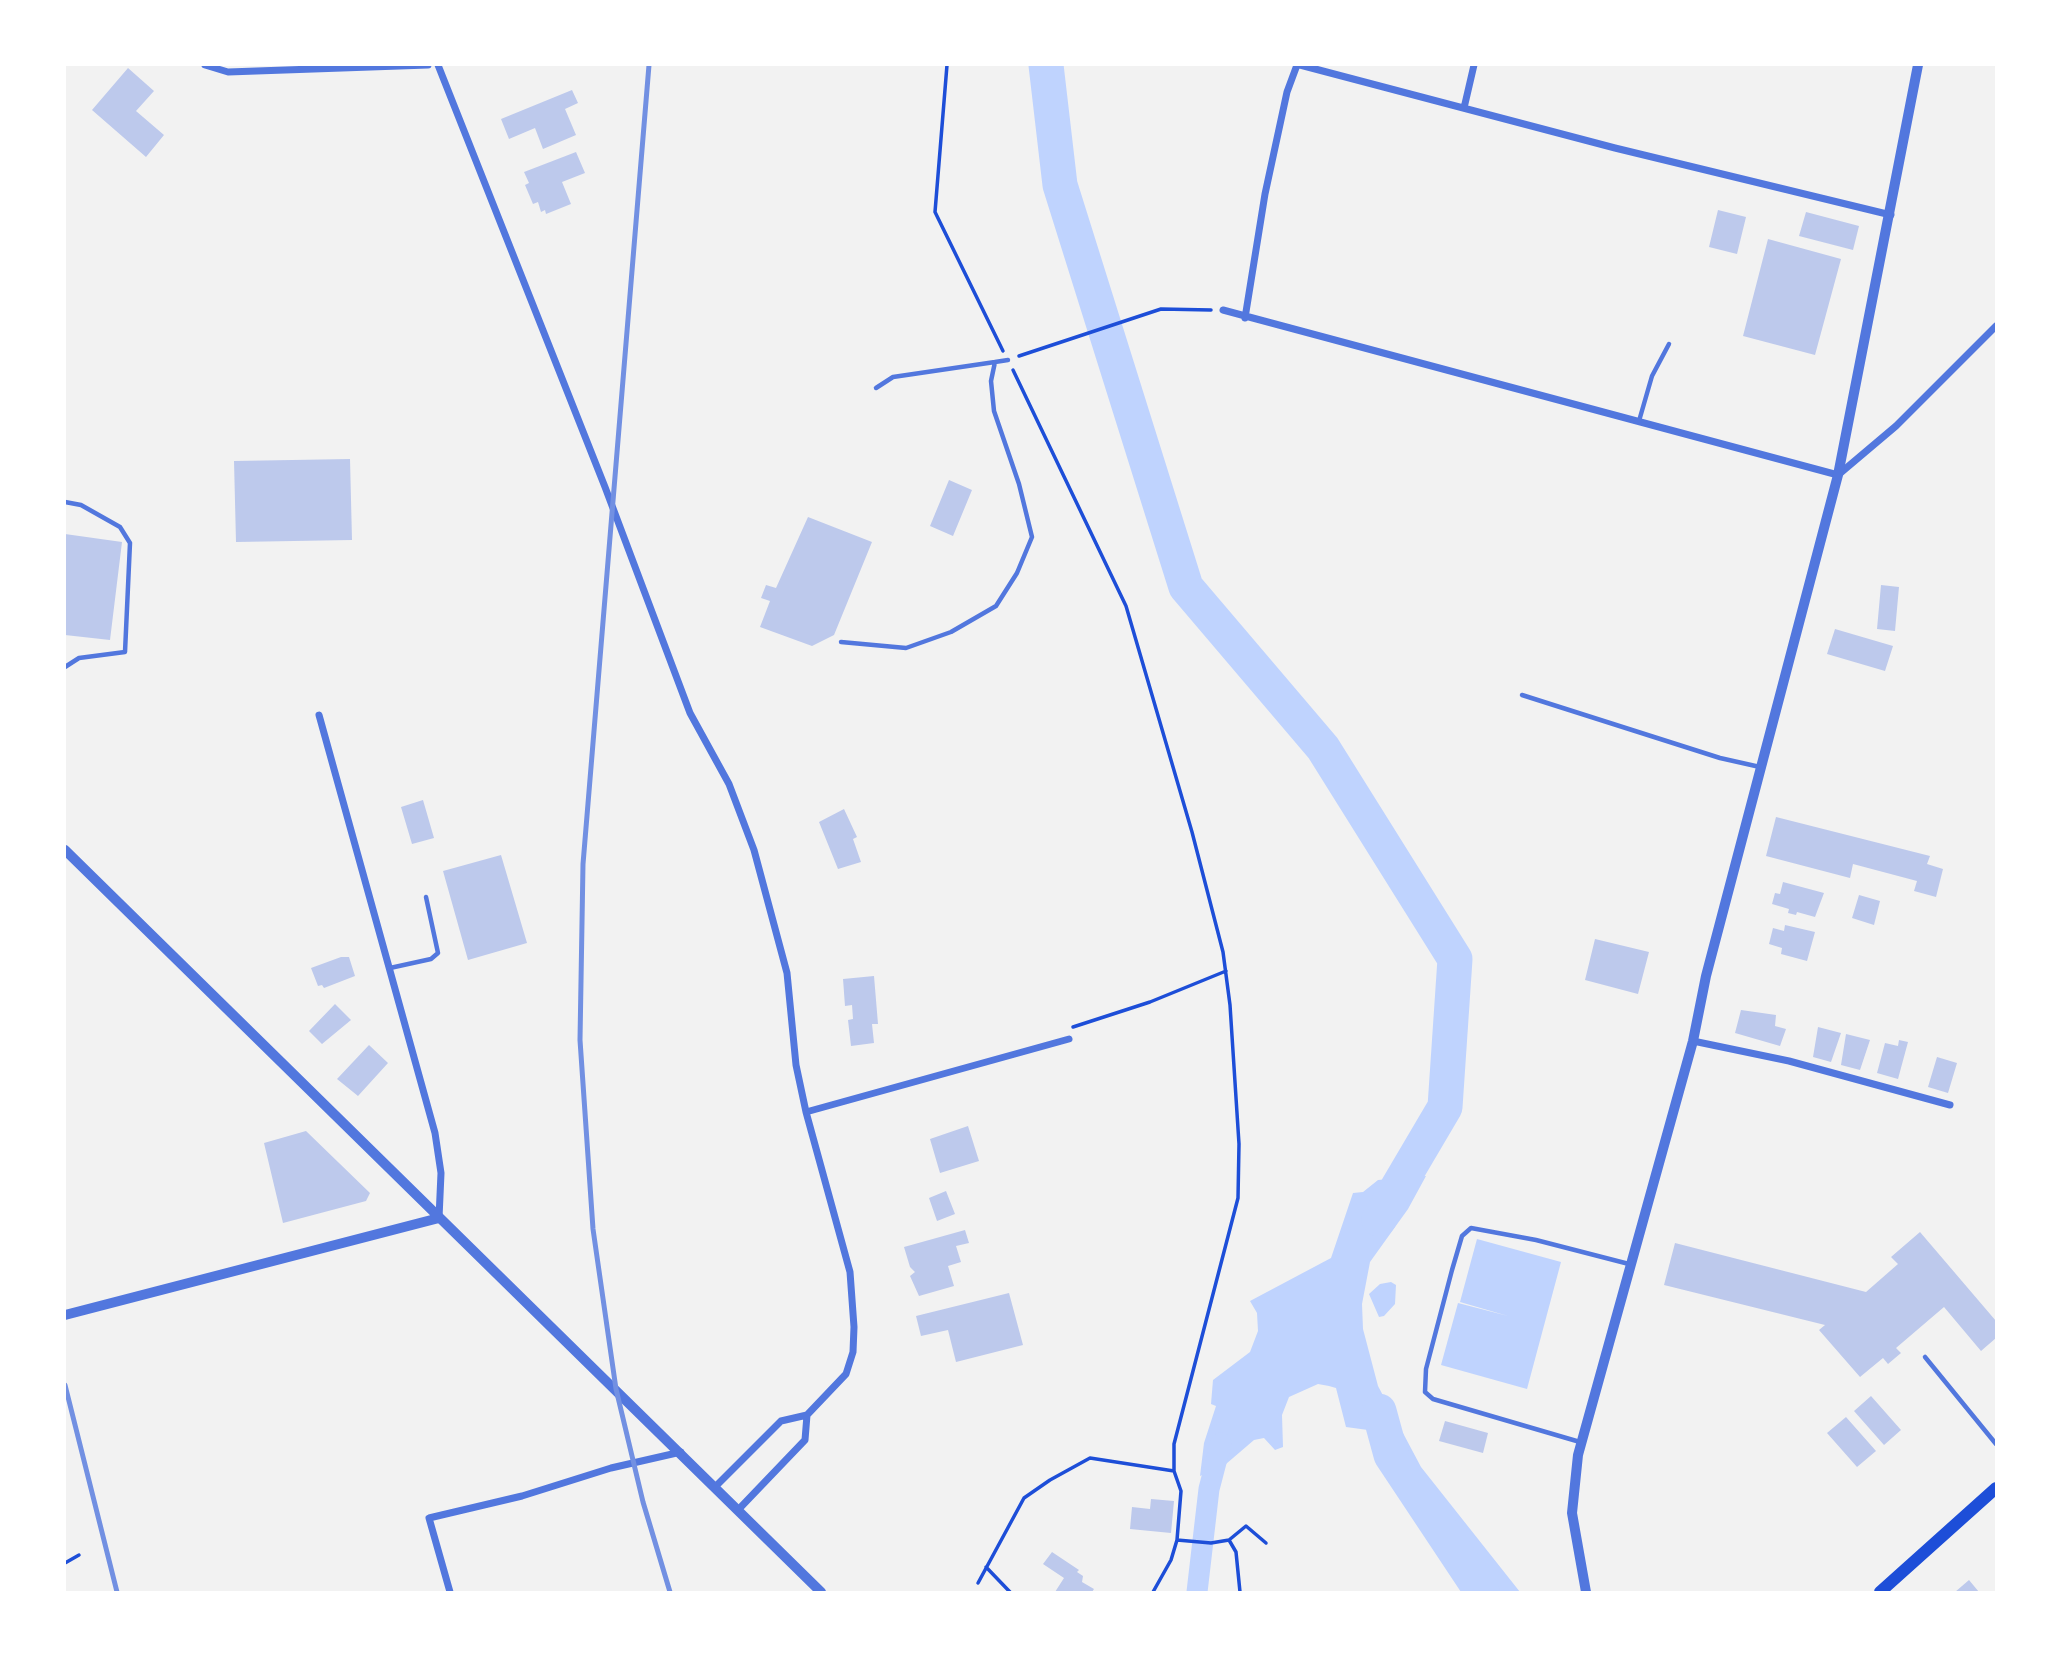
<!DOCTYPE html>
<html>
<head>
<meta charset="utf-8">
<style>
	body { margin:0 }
	#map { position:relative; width:2061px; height:1657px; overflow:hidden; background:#f2f2f2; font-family:"Alegreya Sans",sans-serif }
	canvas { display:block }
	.frame { position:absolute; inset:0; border:66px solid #fff; pointer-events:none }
</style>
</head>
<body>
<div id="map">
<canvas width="2061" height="1657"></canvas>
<div class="frame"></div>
</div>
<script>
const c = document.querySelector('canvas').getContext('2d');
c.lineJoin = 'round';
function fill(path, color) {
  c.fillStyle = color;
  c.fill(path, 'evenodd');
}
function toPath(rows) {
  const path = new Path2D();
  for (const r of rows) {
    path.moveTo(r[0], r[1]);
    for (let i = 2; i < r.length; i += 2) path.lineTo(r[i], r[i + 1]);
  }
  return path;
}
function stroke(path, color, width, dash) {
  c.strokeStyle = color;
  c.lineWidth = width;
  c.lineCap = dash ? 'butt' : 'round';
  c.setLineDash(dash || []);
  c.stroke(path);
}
const water = toPath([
	[1426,1176,1408,1209,1370,1262,1362,1304,1363,1329,1378,1386,1421,1467,1520,1592,1482,1592,1391,1455,1368,1430,1346,1427,1336,1388,1329,1386,1318,1384,1289,1397,1282,1415,1283,1447,1275,1450,1264,1438,1254,1440,1226,1464,1200,1476,1204,1443,1216,1406,1211,1404,1213,1380,1250,1352,1258,1331,1257,1313,1250,1301,1331,1258,1353,1193,1363,1192,1378,1180],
	[1477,1239,1561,1262,1527,1389,1441,1365,1458,1303,1508,1316,1460,1302],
	[1391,1282,1396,1285,1395,1304,1384,1316,1379,1317,1369,1294,1380,1284]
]);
const canal = toPath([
	[1197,1592,1209,1489,1221,1443]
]);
const river = toPath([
	[1046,65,1060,185,1186,587,1323,748,1455,959,1445,1107,1379,1219],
	[1379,1411,1391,1455,1482,1592]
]);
const building = toPath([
	[128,68,154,91,136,111,164,135,146,157,92,110],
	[572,90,578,103,565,109,576,135,543,149,535,128,509,139,501,119],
	[576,152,585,173,562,182,571,204,546,214,545,210,541,212,538,202,533,204,525,185,529,183,524,172],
	[1718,210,1746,217,1737,254,1709,247],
	[1806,212,1859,226,1853,250,1799,236],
	[1768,239,1841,259,1815,355,1743,336],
	[350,459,352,540,236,542,234,461],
	[949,480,972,490,953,536,930,526],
	[808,517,872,542,834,635,812,646,760,627,770,601,761,598,766,585,776,588],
	[65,534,122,542,110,640,65,635],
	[1881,585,1899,587,1895,631,1877,629],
	[1835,629,1893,646,1885,671,1827,654],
	[423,800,434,838,412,844,401,807],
	[844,809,857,837,853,839,861,862,838,869,819,822],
	[1776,817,1930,856,1927,864,1943,869,1936,897,1914,891,1917,881,1853,864,1850,878,1766,856],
	[501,855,527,943,468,960,443,871],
	[1783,882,1824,893,1815,917,1797,912,1796,915,1788,913,1789,909,1772,904,1775,893,1780,894],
	[1859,895,1880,901,1874,925,1852,918],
	[1785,925,1815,932,1807,961,1781,954,1782,948,1769,944,1773,928,1784,931],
	[1595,939,1649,952,1638,994,1585,980],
	[341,957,349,957,355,976,324,988,322,985,318,986,311,968],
	[874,976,878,1024,872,1024,874,1043,851,1046,848,1020,853,1019,852,1005,845,1006,843,979],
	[335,1004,351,1020,322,1044,309,1031],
	[1741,1010,1776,1015,1775,1026,1786,1029,1780,1046,1735,1033],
	[1818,1027,1841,1033,1831,1062,1813,1057],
	[1846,1034,1870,1040,1860,1070,1841,1065],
	[1899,1040,1908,1042,1898,1079,1877,1073,1885,1043,1898,1046],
	[369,1045,388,1063,358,1096,337,1079],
	[1937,1057,1957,1063,1948,1093,1928,1087],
	[968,1126,979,1161,940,1173,930,1139],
	[306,1131,370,1193,366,1201,283,1223,264,1143],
	[946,1191,955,1214,937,1221,929,1198],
	[965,1230,969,1243,956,1246,961,1262,948,1266,954,1286,919,1296,910,1276,915,1272,910,1267,904,1247],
	[1920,1232,1996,1321,1996,1338,1981,1351,1944,1307,1896,1348,1901,1353,1888,1364,1883,1358,1860,1377,1819,1330,1825,1325,1664,1285,1675,1243,1866,1292,1898,1264,1891,1257],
	[1009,1293,1023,1345,956,1362,948,1330,921,1336,916,1316],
	[1871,1396,1901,1430,1884,1445,1854,1411],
	[1846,1417,1876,1451,1857,1467,1827,1433],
	[1445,1421,1488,1433,1483,1453,1439,1441],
	[1151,1499,1174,1501,1171,1533,1130,1529,1132,1507,1150,1509],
	[1052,1552,1079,1570,1077,1572,1083,1576,1082,1582,1094,1589,1092,1592,1055,1592,1064,1578,1043,1564],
	[1969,1580,1979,1592,1955,1592]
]);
const path = toPath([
	[947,65,935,212,1003,351],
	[1019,356,1161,309,1211,310],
	[1013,370,1126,606,1192,832,1223,952,1230,1005,1239,1144,1238,1198,1174,1444,1174,1471,1181,1491,1177,1540,1171,1560,1153,1592],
	[1073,1027,1150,1002,1226,971],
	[1177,1540,1211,1543,1229,1540,1246,1526,1266,1543],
	[1229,1540,1236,1552,1240,1592],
	[65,1563,79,1555],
	[986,1567,1010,1592],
	[978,1583,1024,1498,1050,1480,1090,1458,1174,1471]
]);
const service = toPath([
	[876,388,893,377,995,362],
	[1639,421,1652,376,1669,344],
	[65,502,81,505,120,527,130,543,125,652,79,658,65,667],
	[841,642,906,648,951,632,996,606,1017,573,1032,537,1019,484,994,411,991,381,995,362,1008,360],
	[1522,695,1720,758,1760,767],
	[390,968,431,959,438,953,426,897],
	[1925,1357,1996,1444],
	[1580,1442,1433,1399,1425,1392,1426,1369,1452,1270,1462,1236,1471,1228,1536,1240,1629,1264]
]);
const minor = toPath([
	[205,65,228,72,428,65],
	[438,65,605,487,690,713,729,784,754,850,787,973,796,1065,806,1112,850,1272,854,1327,853,1352,846,1374,807,1415,781,1421,715,1487],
	[1300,65,1615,148,1891,215],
	[1464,108,1474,65],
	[1223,310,1838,475,1896,426,1996,326],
	[1245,318,1265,194,1287,92,1297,65],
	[319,715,435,1133,441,1173,439,1218],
	[1693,1041,1789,1061,1950,1105],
	[806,1112,1069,1039],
	[738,1510,805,1440,807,1415],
	[450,1592,429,1518,522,1496,611,1468,681,1452]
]);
const tertiary = toPath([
	[65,850,821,1592],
	[65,1315,439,1218],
	[1586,1592,1572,1513,1578,1455,1693,1041,1706,976,1838,475,1918,65]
]);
const secondary = toPath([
	[1880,1592,1996,1488]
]);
const rail = toPath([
	[649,65,583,864,580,1040,593,1229,616,1389,643,1502,670,1592],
	[65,1385,117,1592]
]);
fill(water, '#bfd3fe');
stroke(canal, '#bfd3fe', 21);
stroke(river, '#bfd3fe', 35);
fill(building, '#bdc9ec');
stroke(path, '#1d4ed8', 3.5);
stroke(service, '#5277de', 4.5);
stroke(minor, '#5277de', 7);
stroke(tertiary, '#5277de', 10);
stroke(secondary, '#1d4ed8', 12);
stroke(rail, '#7290e2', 5);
</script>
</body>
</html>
